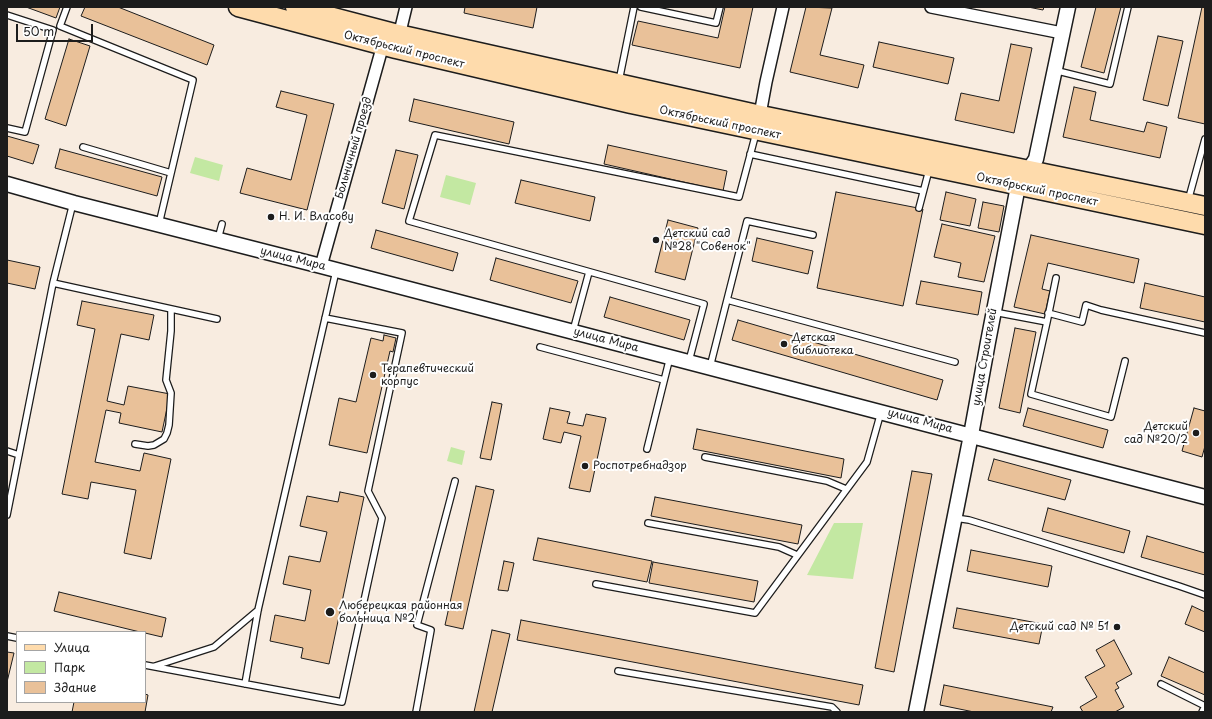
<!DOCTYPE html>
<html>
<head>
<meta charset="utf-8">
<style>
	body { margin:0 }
	#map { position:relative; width:1212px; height:719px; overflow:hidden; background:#f8ece0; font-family:"Playpen Sans",sans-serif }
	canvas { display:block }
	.frame { position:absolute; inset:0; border:8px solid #1c1c1c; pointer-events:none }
	.legend { position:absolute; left:16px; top:631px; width:130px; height:72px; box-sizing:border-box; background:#fff; border:1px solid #a4a4a4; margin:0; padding:5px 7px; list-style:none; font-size:12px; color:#1c1c1c }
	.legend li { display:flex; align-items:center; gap:8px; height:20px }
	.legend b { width:20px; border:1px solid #a4a4a4 }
	.scale { position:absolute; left:16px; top:24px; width:77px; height:18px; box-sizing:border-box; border:2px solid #1c1c1c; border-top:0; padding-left:5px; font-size:12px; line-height:14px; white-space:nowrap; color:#1c1c1c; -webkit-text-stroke:3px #fff; paint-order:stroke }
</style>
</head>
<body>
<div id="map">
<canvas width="1212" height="719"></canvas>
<div class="frame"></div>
<ul class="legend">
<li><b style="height:5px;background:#fedbac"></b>Улица</li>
<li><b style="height:11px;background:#c3e8a2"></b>Парк</li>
<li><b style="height:11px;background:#e9c199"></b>Здание</li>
</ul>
<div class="scale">50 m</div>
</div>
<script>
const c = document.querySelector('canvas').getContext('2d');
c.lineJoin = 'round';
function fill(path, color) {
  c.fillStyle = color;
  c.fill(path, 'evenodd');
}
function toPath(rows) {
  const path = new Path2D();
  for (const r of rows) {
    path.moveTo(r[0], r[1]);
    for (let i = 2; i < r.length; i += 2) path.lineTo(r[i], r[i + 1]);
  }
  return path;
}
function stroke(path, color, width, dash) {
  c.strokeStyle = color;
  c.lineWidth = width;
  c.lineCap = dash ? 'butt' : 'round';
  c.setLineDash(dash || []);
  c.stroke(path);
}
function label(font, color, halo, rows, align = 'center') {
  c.font = font + ' "Playpen Sans",sans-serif';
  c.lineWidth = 4;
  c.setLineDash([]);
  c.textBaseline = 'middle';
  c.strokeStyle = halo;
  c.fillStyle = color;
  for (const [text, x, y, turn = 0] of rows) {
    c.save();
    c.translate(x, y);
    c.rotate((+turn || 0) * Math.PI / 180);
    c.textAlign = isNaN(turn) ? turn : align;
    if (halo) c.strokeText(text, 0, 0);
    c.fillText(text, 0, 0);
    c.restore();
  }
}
const green = toPath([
	[195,157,223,165,219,181,190,173],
	[446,175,476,183,470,205,440,197],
	[451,447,465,451,462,465,447,461],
	[834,523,863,523,853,579,807,575]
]);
const building = toPath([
	[26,7,60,7,56,18,26,7],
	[85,7,118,7,214,45,207,65,81,16,85,7],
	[465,7,537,7,533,28,464,13,465,7],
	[725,7,753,7,740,68,632,45,638,21,718,38,725,7],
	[806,7,832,8,820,55,864,65,858,88,790,72,806,7],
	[1028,7,1044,7,1043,10,1028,7],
	[1096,7,1121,7,1104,73,1081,67,1096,7],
	[1202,7,1205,7,1205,124,1178,118,1202,7],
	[1158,36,1183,41,1168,106,1143,100,1158,36],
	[69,39,90,46,66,126,45,119,69,39],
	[879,42,954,58,948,84,873,67,879,42],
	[1011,44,1032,48,1014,133,955,120,961,93,999,101,1011,44],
	[1074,87,1096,92,1090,120,1144,132,1147,122,1167,127,1160,158,1063,137,1074,87],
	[281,91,334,104,307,210,240,193,247,168,291,180,307,115,276,107,281,91],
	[414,99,514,122,509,144,409,121,414,99],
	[7,136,39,145,33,164,7,156,7,136],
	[608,145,727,171,723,191,604,164,608,145],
	[60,149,162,177,157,196,55,168,60,149],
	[396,150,418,155,404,209,382,203,396,150],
	[521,180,595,197,590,221,515,203,521,180],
	[836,192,923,209,903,306,817,288,836,192],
	[946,192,976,199,970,226,940,220,946,192],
	[983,202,1004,206,999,232,978,228,983,202],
	[668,220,698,228,685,280,655,272,668,220],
	[942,224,995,236,984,282,958,277,961,263,934,257,942,224],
	[376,230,458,253,453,271,371,248,376,230],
	[1031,235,1139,259,1134,283,1048,263,1042,289,1050,291,1045,314,1014,307,1031,235],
	[757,238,813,251,808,274,752,261,757,238],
	[496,258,578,281,571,303,490,280,496,258],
	[7,260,40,267,35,289,7,283,7,260],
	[921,281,982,292,978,315,916,304,921,281],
	[1145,283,1205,297,1205,322,1140,308,1145,283],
	[610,297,690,320,684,340,604,317,610,297],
	[82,301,154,315,149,340,121,334,107,401,124,405,128,386,170,394,162,432,119,423,121,413,106,410,95,462,140,471,144,453,171,459,151,559,124,553,136,490,91,482,88,499,62,494,95,329,77,325,82,301],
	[738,320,943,380,937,400,732,340,738,320],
	[1015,328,1036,332,1020,413,999,408,1015,328],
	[384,335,396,338,393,352,390,351,367,453,329,445,339,398,356,402,371,338,383,341,384,335],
	[492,402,502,404,491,460,480,458,492,402],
	[550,408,570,412,567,423,583,426,586,414,606,418,590,492,569,488,581,436,564,432,561,443,543,439,550,408],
	[1028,408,1108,430,1103,448,1023,426,1028,408],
	[1194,408,1205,411,1205,446,1202,457,1182,451,1194,408],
	[697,429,844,459,841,478,693,449,697,429],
	[994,459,1071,480,1065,500,988,480,994,459],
	[912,471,932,474,894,672,875,668,912,471],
	[476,486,494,490,463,629,445,625,476,486],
	[340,492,364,497,329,664,301,658,303,648,270,641,275,615,305,621,311,590,283,584,289,556,320,562,327,532,300,526,307,496,338,502,340,492],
	[655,497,802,525,798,544,651,516,655,497],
	[1048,508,1130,531,1124,553,1042,531,1048,508],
	[1147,536,1205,553,1205,575,1141,557,1147,536],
	[538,538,652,561,647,582,533,560,538,538],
	[971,550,1052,566,1048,587,967,571,971,550],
	[504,561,514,563,508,591,498,590,504,561],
	[653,562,758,581,754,602,649,583,653,562],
	[59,592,166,618,162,637,145,633,145,632,140,632,54,611,59,592],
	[1192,606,1205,612,1205,632,1185,624,1192,606],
	[957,608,1043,624,1039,644,953,628,957,608],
	[521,620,863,685,859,705,517,640,521,620],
	[492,630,510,634,492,712,474,712,492,630],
	[1114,640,1132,674,1116,683,1119,688,1115,690,1124,707,1115,712,1083,712,1080,707,1097,697,1085,677,1105,666,1096,650,1114,640],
	[7,652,14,653,7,682,7,652],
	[1169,657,1205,673,1205,695,1161,676,1169,657],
	[944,685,1053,707,1051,712,974,712,940,705,944,685],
	[145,694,148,695,145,712,72,712,74,702,145,702,145,694]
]);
const service = toPath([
	[67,7,60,26,193,80,159,224],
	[641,7,716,23,720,7],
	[7,15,53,30,25,132,7,128],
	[1054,70,1110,84,1128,7],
	[619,81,634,7],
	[83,147,171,173],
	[750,154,923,191],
	[1188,201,1205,139],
	[919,208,929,170],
	[218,239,222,224],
	[53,283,217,319],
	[727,300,955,362],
	[994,312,1047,322,1056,278],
	[1048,313,1082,322,1086,305,1101,310,1205,333],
	[1047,322,1031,394,1111,417,1125,361],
	[573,331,589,272],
	[540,347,664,380],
	[689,361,704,304,409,221,435,135,739,197,756,133],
	[710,367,747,221,813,235],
	[135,444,148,446,154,445,164,439,167,433,169,425,171,393,166,380,171,331,171,309],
	[647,449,670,357],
	[7,451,19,455],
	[705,457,827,481,846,489],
	[7,515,53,283,73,203],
	[955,518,969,520,1041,542,1179,586,1205,595],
	[648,523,779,547,797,555],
	[596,584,755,613,867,462,881,412],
	[7,636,17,638],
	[145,665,342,702,382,518,368,491,402,333,325,318],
	[155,666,214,647,258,610],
	[618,671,832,707,837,712],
	[245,684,258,610,336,271],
	[1161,684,1205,706,1202,712],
	[416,712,431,630,417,625,455,481]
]);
const minor = toPath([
	[931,7,1062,33],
	[398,40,406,7],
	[761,115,761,109,766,82,783,7],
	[321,266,384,41]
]);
const tertiary = toPath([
	[7,184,74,203,321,266,1205,497],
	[916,712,971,435,988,342,1018,186,1036,159,1068,7]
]);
const primary = toPath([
	[238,7,396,49,631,104,1205,225],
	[295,7,394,33,761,115,1205,206]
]);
const markers = [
	[271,217,4,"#1c1c1c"],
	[656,240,4,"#1c1c1c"],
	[784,344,4,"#1c1c1c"],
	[373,375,4,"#1c1c1c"],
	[1196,433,4,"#1c1c1c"],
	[585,466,4,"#1c1c1c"],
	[330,612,5,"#1c1c1c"],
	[1117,627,4,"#1c1c1c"]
];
const streetNames = [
	["Октябрьский проспект",404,50,14],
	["Октябрьский проспект",720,123,12],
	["Больничный проезд",354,148,-74],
	["Октябрьский проспект",1037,190,12],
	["улица Мира",293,259,14],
	["улица Мира",606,340,15],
	["улица Строителей",985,357,-80],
	["улица Мира",920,421,15]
];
const poiNames = [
	["Н. И. Власову",279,217],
	["Детский сад",664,234],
	["№28 \"Совенок\"",664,247],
	["Детская",792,338],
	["библиотека",792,351],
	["Терапевтический",381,369],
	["корпус",381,382],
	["Детский",1188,427,"right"],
	["сад №20/2",1188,440,"right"],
	["Роспотребнадзор",593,466],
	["Люберецкая районная",339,606],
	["больница №2",339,619],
	["Детский сад № 51",1109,627,"right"]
];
fill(green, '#c3e8a2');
fill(building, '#e9c199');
stroke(building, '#1c1c1c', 1);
stroke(service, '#1c1c1c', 8);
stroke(minor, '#1c1c1c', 14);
stroke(tertiary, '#1c1c1c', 17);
stroke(primary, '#1c1c1c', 21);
stroke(service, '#fff', 5.5);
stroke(minor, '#fff', 11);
stroke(tertiary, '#fff', 14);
stroke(primary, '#fedbac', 18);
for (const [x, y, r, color] of markers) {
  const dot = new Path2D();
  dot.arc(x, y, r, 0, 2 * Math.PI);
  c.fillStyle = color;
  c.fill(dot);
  stroke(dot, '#fff', 1.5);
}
label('11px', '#1c1c1c', '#fff', streetNames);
label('11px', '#1c1c1c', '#fff', poiNames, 'left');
</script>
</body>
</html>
